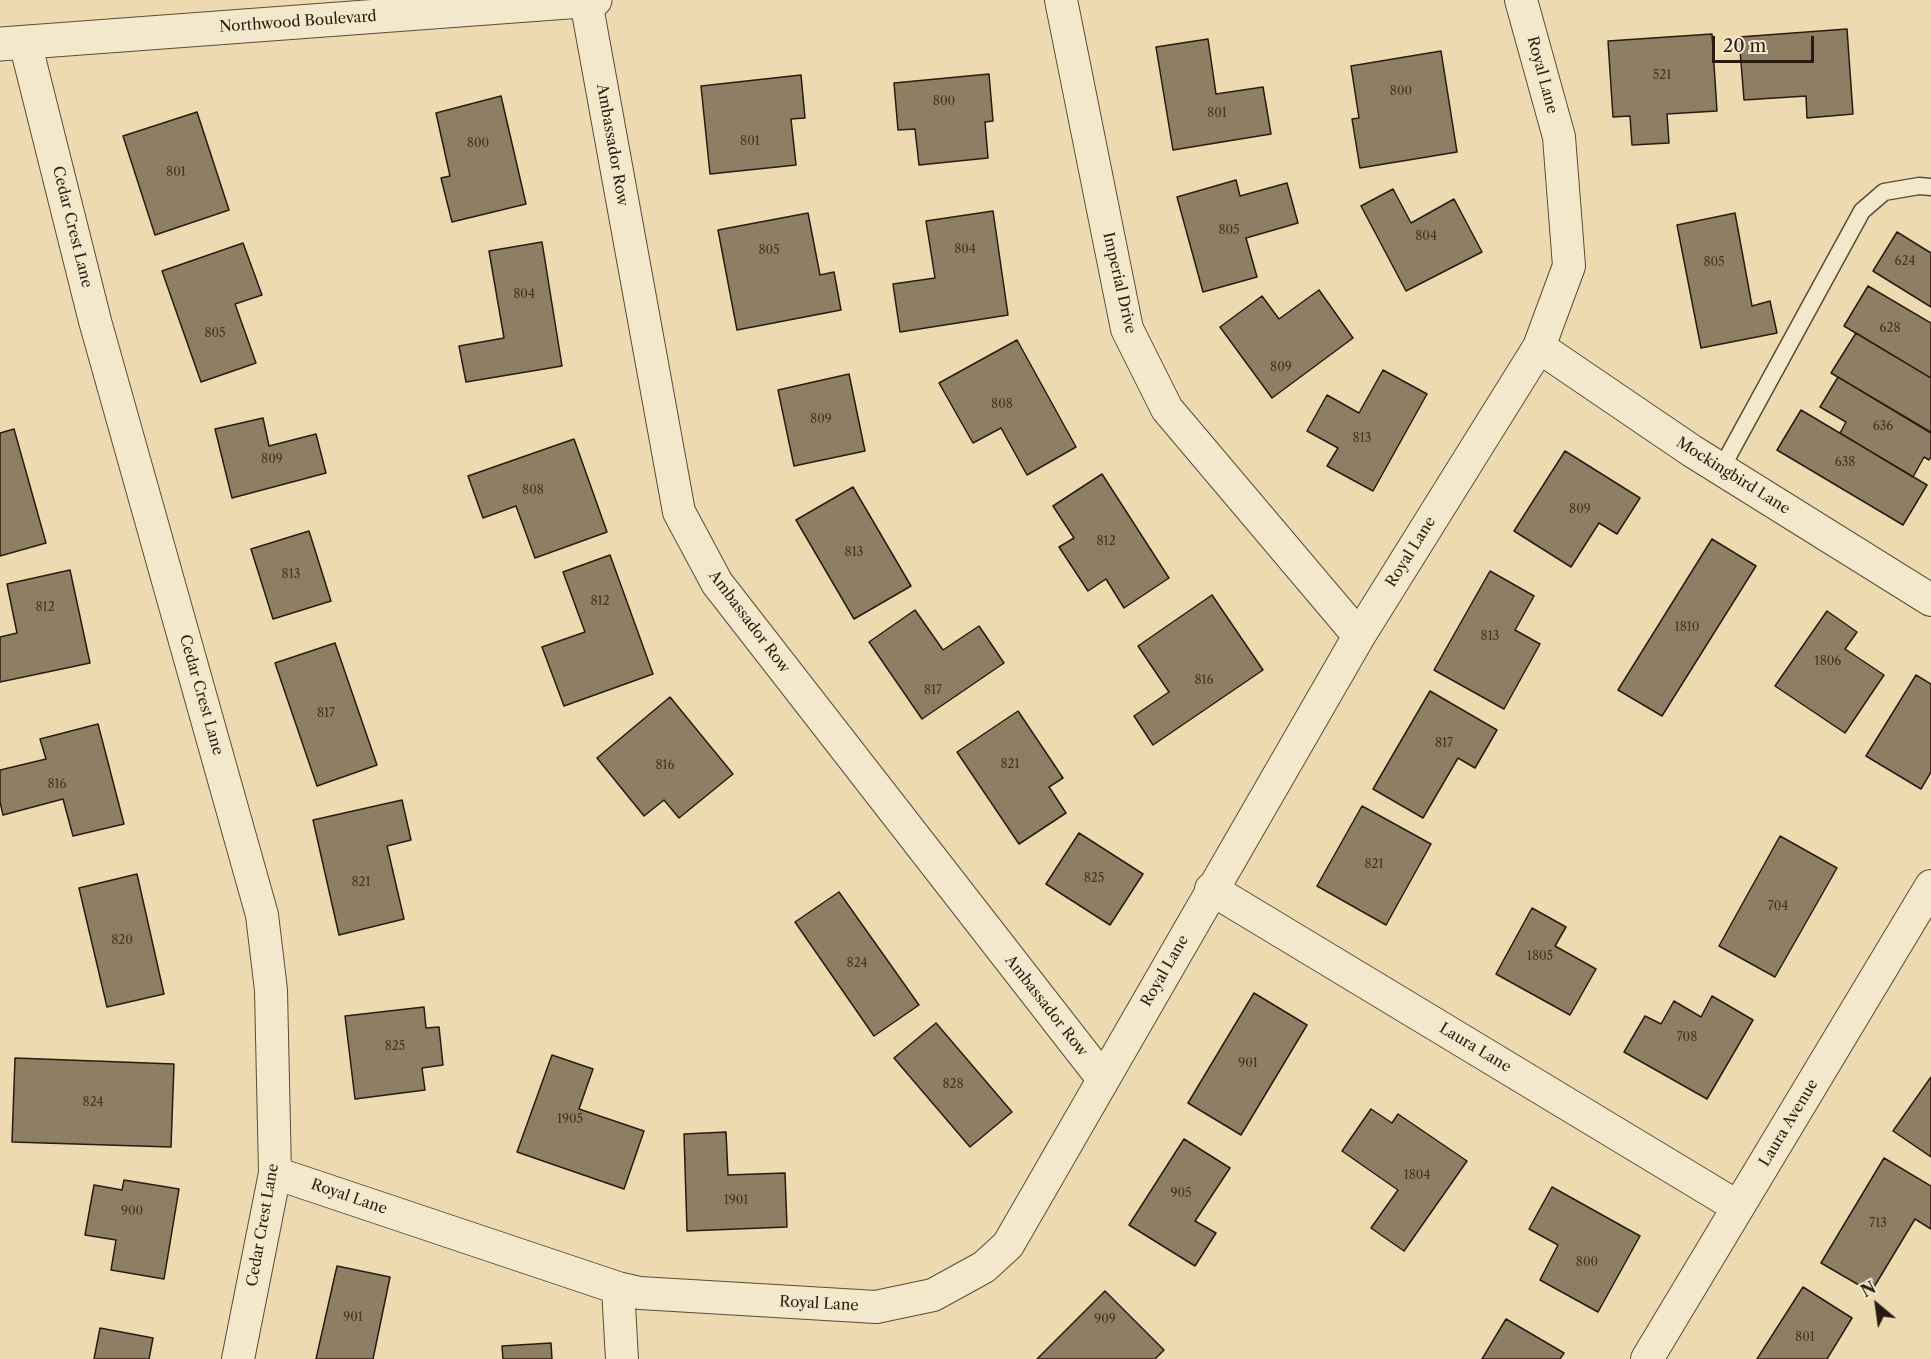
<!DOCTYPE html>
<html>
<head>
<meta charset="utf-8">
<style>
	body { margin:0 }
	#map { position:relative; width:1931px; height:1359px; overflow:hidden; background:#eddab1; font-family:"Libre Caslon Text",serif }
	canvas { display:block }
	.north { position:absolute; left:1847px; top:1275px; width:60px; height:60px; -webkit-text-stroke:4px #f3e7cc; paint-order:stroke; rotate:331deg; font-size:16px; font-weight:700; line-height:24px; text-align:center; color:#281c11 }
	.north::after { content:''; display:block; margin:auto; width:21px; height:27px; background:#281c11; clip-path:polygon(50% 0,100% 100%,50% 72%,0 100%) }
	.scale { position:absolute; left:1712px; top:36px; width:102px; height:27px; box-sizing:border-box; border:3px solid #281c11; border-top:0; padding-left:8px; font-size:18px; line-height:21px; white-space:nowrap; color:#281c11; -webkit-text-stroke:4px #f3e7cc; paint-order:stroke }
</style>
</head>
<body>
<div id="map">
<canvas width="1931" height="1359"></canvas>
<div class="north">N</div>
<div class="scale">20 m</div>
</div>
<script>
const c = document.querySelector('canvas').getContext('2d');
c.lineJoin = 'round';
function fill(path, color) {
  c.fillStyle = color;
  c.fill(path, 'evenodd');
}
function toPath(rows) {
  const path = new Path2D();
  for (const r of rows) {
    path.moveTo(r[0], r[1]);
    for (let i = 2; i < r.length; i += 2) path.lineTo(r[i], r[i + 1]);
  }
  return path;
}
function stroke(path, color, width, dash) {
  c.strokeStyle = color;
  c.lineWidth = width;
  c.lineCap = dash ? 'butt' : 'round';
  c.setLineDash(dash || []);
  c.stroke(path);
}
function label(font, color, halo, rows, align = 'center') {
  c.font = font + ' "Libre Caslon Text",serif';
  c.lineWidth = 5;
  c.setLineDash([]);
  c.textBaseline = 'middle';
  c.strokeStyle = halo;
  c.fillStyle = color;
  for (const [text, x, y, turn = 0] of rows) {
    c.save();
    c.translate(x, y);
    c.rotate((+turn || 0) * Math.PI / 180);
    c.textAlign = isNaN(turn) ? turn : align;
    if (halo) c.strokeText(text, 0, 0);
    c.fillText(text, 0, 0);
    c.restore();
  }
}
const building = toPath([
	[1847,29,1853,114,1807,118,1806,96,1744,100,1739,37,1847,29],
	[1712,34,1717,111,1667,114,1669,143,1632,145,1630,116,1613,117,1608,41,1712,34],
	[1208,39,1216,94,1263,87,1271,134,1173,150,1156,47,1208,39],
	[1441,51,1457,152,1360,168,1352,119,1359,118,1351,66,1441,51],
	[989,74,993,121,985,122,988,158,919,165,915,129,898,130,894,83,989,74],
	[801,75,805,118,791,119,796,165,710,174,701,86,801,75],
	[501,96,526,204,452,222,441,178,450,176,436,113,501,96],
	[197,112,229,210,155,235,123,136,197,112],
	[1236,180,1240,196,1287,183,1298,223,1246,238,1257,277,1203,292,1177,197,1236,180],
	[1393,189,1411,223,1454,199,1482,252,1406,291,1361,206,1393,189],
	[993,211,1008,315,900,332,893,284,935,278,926,221,993,211],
	[808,213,820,275,834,272,841,310,737,330,718,230,808,213],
	[1735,213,1752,306,1770,301,1777,333,1701,348,1677,225,1735,213],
	[1897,232,1931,253,1931,307,1873,271,1897,232],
	[542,242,562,366,466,382,459,346,504,338,489,251,542,242],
	[243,243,262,295,235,304,256,363,201,382,162,271,243,243],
	[1868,286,1931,323,1931,378,1844,326,1868,286],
	[1319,290,1353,338,1272,398,1220,327,1262,296,1279,319,1319,290],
	[1856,333,1931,378,1931,432,1831,373,1856,333],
	[1017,340,1076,447,1027,475,1001,428,973,443,939,383,1017,340],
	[1383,370,1427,394,1373,491,1327,466,1338,448,1307,431,1327,395,1359,413,1383,370],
	[849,374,865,451,794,466,778,390,849,374],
	[1838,377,1931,433,1931,457,1929,460,1924,457,1913,477,1840,433,1846,422,1820,407,1838,377],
	[1801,410,1927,485,1903,525,1777,450,1801,410],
	[263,418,269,446,316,434,326,473,232,498,215,429,263,418],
	[14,429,46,543,0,556,0,433,14,429],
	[574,439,607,532,535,558,516,506,483,518,468,476,574,439],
	[1565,451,1640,498,1617,534,1599,523,1571,567,1514,531,1565,451],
	[1102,474,1169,578,1124,608,1106,579,1088,591,1059,547,1074,538,1053,506,1102,474],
	[853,487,911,586,854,619,796,520,853,487],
	[309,531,331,601,273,619,251,549,309,531],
	[1712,539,1756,566,1662,716,1618,690,1712,539],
	[610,555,653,674,564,706,542,647,585,632,563,572,610,555],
	[70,570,90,663,0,682,0,637,17,633,7,584,70,570],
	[1490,571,1534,596,1515,630,1540,644,1504,709,1434,670,1490,571],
	[1212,595,1263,670,1153,745,1134,716,1169,692,1138,646,1212,595],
	[915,610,943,650,979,626,1004,663,922,719,869,642,915,610],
	[1827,611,1857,632,1845,649,1884,675,1845,733,1775,686,1827,611],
	[335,643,377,765,317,786,275,663,335,643],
	[1916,675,1931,684,1931,772,1921,789,1866,756,1916,675],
	[1430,691,1497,730,1475,768,1458,758,1423,818,1373,789,1430,691],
	[670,697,733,774,679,818,664,800,644,816,597,758,670,697],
	[1018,711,1063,778,1049,787,1066,813,1019,844,957,752,1018,711],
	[98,724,124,824,73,836,63,799,3,815,0,802,0,770,46,759,40,739,98,724],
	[402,800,411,840,387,846,404,919,339,935,313,820,402,800],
	[1362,806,1431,844,1386,925,1317,886,1362,806],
	[1079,833,1143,874,1110,925,1046,884,1079,833],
	[1780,836,1837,868,1775,977,1719,946,1780,836],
	[137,874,164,994,107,1007,79,888,137,874],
	[839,892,919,1005,874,1036,795,922,839,892],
	[1532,908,1566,927,1555,946,1596,969,1570,1015,1496,974,1532,908],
	[1254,993,1307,1025,1241,1135,1188,1103,1254,993],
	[1712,996,1753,1020,1707,1099,1624,1052,1645,1016,1661,1024,1674,1001,1701,1017,1712,996],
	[424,1007,426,1028,439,1027,443,1065,422,1068,425,1090,355,1099,345,1016,424,1007],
	[936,1023,1012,1112,970,1147,894,1058,936,1023],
	[552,1055,593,1069,579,1109,644,1131,624,1189,517,1152,552,1055],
	[15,1058,174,1064,171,1147,12,1142,15,1058],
	[1931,1077,1931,1157,1893,1131,1931,1077],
	[1371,1109,1392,1123,1398,1114,1467,1161,1404,1251,1371,1228,1398,1190,1342,1151,1371,1109],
	[726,1132,728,1175,785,1173,787,1227,687,1231,684,1134,726,1132],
	[1184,1139,1230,1168,1195,1221,1216,1233,1195,1266,1129,1225,1184,1139],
	[1884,1158,1931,1186,1931,1229,1915,1219,1871,1292,1821,1263,1884,1158],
	[124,1180,179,1189,164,1279,111,1270,116,1240,85,1235,94,1185,122,1190,124,1180],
	[1552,1187,1640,1236,1598,1312,1540,1280,1558,1245,1529,1229,1552,1187],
	[337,1266,390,1277,373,1359,316,1359,337,1266],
	[1803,1287,1852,1318,1827,1359,1757,1359,1803,1287],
	[1105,1291,1164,1350,1155,1359,1037,1359,1105,1291],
	[1506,1319,1564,1353,1560,1359,1482,1359,1506,1319],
	[100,1328,153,1338,149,1359,94,1359,100,1328],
	[551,1343,552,1359,503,1359,502,1346,551,1343]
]);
const service = toPath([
	[1721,469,1862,211,1884,192,1919,186,1931,187]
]);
const minor = toPath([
	[1061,0,1127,329,1167,409,1359,636],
	[586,1,679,512,717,583,1103,1079],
	[25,42,95,321,262,915,271,990,275,1173,238,1359],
	[1539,347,1692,451,1931,600],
	[1211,889,1738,1207],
	[275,1173,618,1288,640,1293,876,1307,933,1295,984,1267,1008,1245,1359,636,1539,347,1569,266,1559,137,1521,0],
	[618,1288,622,1359],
	[1647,1359,1931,886]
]);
const tertiary = toPath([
	[0,44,595,0]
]);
const numberNames = [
	["521",1662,76],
	["800",1401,92],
	["800",944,102],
	["801",1217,114],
	["801",750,142],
	["800",478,144],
	["801",176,173],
	["805",1229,231],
	["804",1426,237],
	["804",965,250],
	["805",769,251],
	["624",1905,262],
	["805",1714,263],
	["804",524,295],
	["628",1890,329],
	["805",215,334],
	["809",1281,368],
	["808",1002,405],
	["809",821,420],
	["636",1883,427],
	["813",1362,439],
	["809",272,460],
	["638",1845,463],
	["808",533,491],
	["809",1580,510],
	["812",1106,542],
	["813",854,553],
	["813",291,575],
	["812",600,602],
	["812",45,608],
	["1810",1687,628],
	["813",1490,637],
	["1806",1828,662],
	["816",1204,681],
	["817",933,691],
	["817",326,714],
	["817",1444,744],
	["821",1010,765],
	["816",665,766],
	["816",57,785],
	["821",1374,865],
	["825",1094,879],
	["821",361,883],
	["704",1778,907],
	["820",122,941],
	["1805",1540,957],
	["824",857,964],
	["708",1687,1038],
	["825",395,1047],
	["901",1248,1064],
	["828",953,1085],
	["824",93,1103],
	["1905",570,1120],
	["1804",1417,1176],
	["905",1181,1194],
	["1901",736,1201],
	["900",132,1212],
	["713",1878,1224],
	["800",1587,1263],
	["901",353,1318],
	["909",1105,1320],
	["801",1805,1338]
];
const streetNames = [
	["Northwood Boulevard",298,22,-4],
	["Royal Lane",1542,75,75],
	["Ambassador Row",612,145,80],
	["Cedar Crest Lane",72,227,76],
	["Imperial Drive",1119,283,77],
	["Mockingbird Lane",1733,476,32],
	["Royal Lane",1411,552,-58],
	["Ambassador Row",749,622,53],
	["Cedar Crest Lane",201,695,74],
	["Royal Lane",1165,971,-60],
	["Ambassador Row",1046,1006,52],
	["Laura Lane",1475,1048,31],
	["Laura Avenue",1789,1123,-59],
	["Royal Lane",349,1197,19],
	["Cedar Crest Lane",263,1225,-80],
	["Royal Lane",819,1304,3]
];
fill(building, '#8e7f64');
stroke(building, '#281c11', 1.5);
stroke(service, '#594c39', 19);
stroke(minor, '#594c39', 34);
stroke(tertiary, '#594c39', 35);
stroke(service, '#f3e7cc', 16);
stroke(minor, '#f3e7cc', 32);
stroke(tertiary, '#f3e7cc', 33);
label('12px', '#423526', null, numberNames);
label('15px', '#281c11', '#f3e7cc', streetNames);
</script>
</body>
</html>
